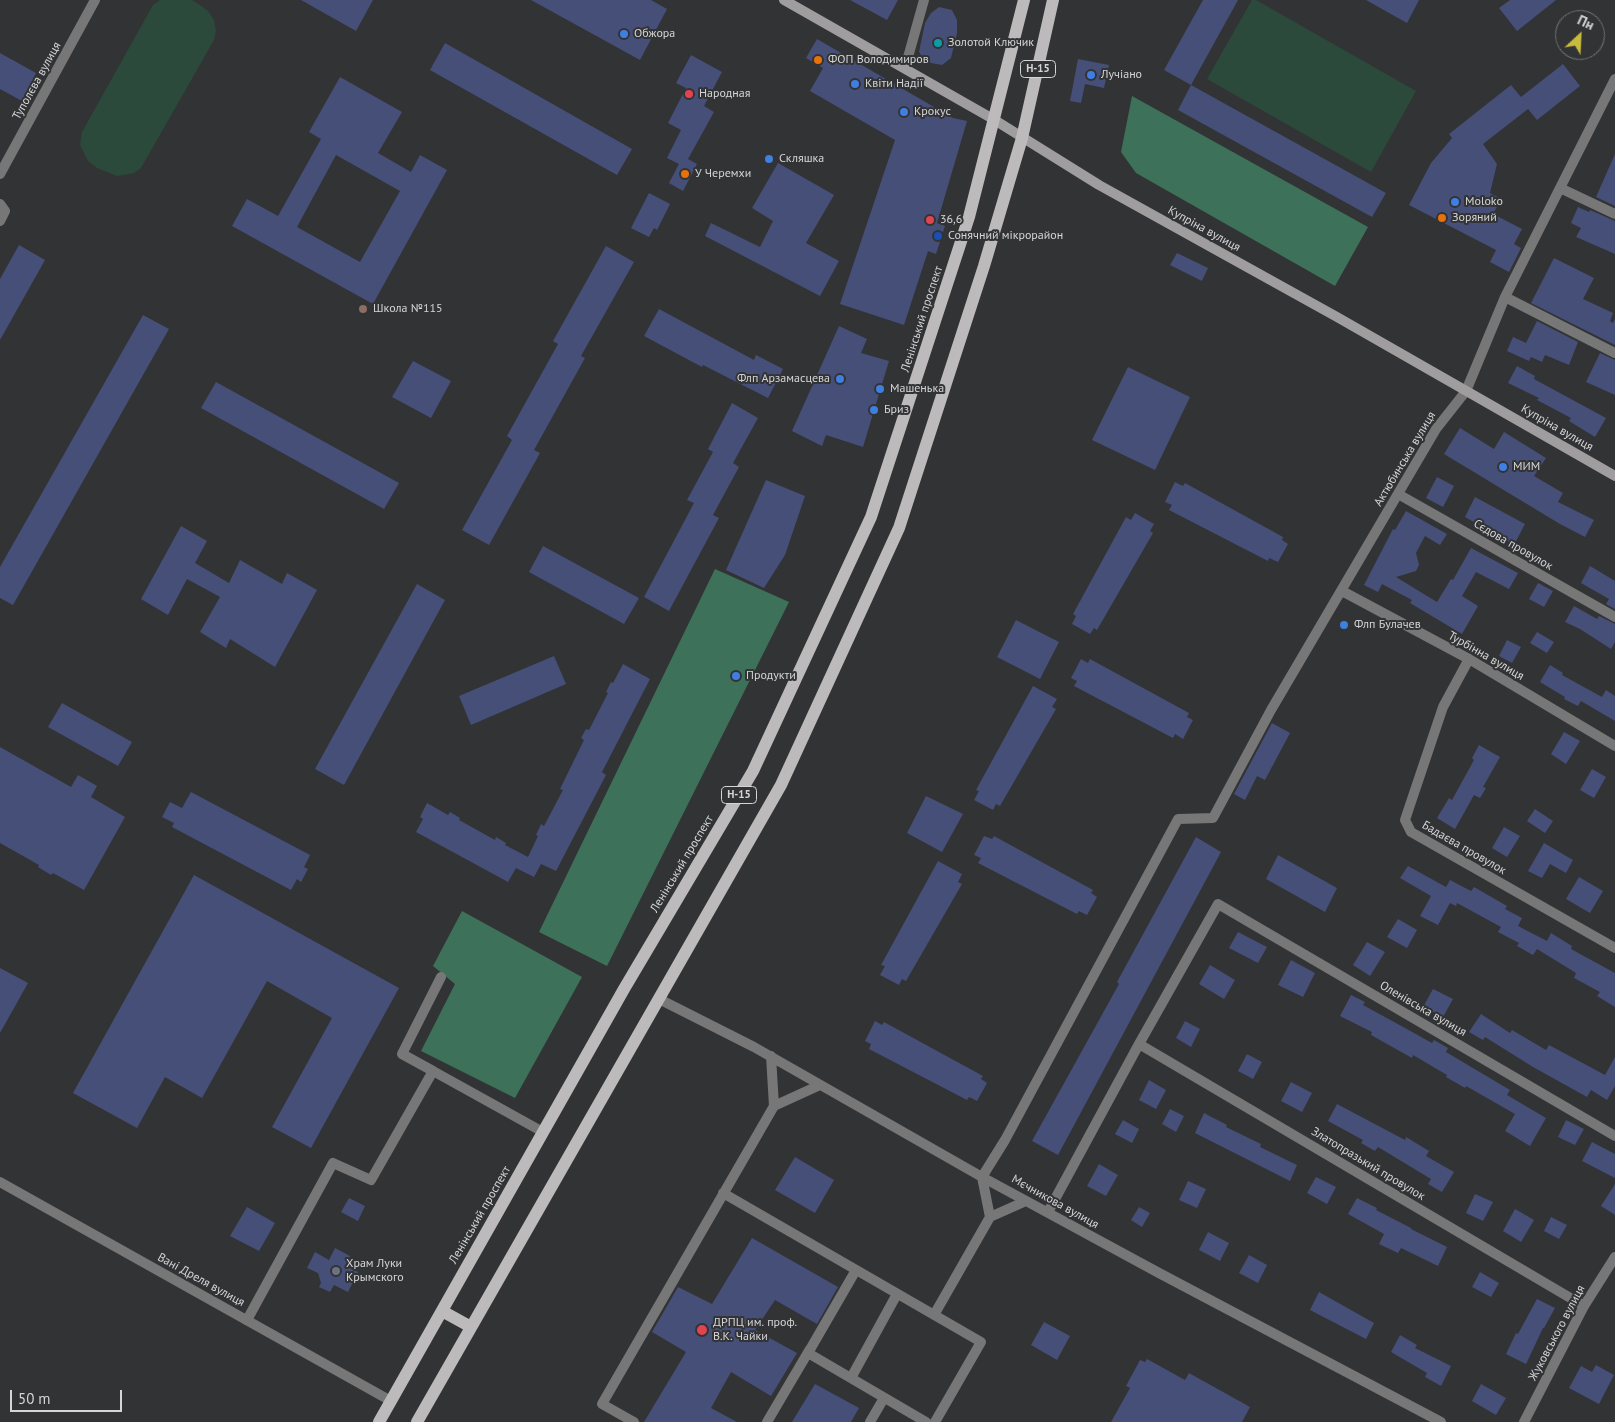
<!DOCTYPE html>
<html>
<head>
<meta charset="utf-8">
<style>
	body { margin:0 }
	#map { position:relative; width:1615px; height:1422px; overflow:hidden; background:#323335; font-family:"PT Sans",sans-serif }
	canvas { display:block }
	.north { position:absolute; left:1555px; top:10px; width:50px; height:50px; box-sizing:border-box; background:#323335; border:1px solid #737476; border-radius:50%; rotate:25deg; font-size:14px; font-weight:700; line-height:20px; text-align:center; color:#d5d5d7 }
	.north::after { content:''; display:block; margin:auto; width:18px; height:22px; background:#c6bb3c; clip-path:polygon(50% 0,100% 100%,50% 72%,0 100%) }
	.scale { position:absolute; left:10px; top:1390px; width:112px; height:22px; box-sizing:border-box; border:2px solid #d5d5d7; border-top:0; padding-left:6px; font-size:15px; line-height:18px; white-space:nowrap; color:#d5d5d7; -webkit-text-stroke:4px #323335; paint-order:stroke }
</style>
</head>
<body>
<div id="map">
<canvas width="1615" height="1422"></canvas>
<div class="north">Пн</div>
<div class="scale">50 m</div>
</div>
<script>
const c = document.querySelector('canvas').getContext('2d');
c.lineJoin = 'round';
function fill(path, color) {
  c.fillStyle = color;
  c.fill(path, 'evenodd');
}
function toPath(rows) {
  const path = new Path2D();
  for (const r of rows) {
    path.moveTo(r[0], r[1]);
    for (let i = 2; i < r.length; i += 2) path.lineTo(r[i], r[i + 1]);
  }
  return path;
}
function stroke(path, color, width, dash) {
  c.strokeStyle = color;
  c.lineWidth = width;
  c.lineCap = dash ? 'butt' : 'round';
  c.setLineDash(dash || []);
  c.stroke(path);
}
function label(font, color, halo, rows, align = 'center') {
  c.font = font + ' "PT Sans",sans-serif';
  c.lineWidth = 4;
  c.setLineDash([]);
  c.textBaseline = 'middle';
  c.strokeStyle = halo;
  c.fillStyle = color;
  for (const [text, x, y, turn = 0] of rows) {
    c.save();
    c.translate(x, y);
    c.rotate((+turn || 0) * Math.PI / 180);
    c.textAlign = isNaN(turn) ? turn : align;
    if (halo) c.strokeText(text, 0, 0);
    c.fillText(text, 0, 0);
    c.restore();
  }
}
const green = toPath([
	[160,0,192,0,200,5,208,11,214,20,216,31,214,40,141,168,134,173,117,176,97,168,88,161,80,145,82,132,153,5],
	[1252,0,1256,0,1416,91,1371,172,1207,79]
]);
const forest = toPath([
	[1132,96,1368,227,1335,286,1136,173,1121,152],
	[715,569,789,602,607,966,539,932],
	[462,911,582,977,515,1098,421,1051,455,984,433,966]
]);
const building = toPath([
	[301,0,373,0,356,31],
	[531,0,651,0,667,9,640,60],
	[850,0,898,0,887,20],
	[1203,0,1238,0,1191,85,1164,70],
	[1366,0,1419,0,1407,23],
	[1510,0,1556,0,1517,31,1499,8],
	[939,7,952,10,957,20,957,33,951,58,942,65,926,62,919,52,925,23,931,13],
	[817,39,953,118,967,121,937,223,945,226,936,254,928,251,904,325,840,304,895,140,810,91,823,68,806,58],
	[445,43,632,149,617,175,430,70],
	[0,53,36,73,22,101,0,89],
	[691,55,722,72,704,106,714,112,688,159,697,164,683,191,669,183,679,164,667,158,681,130,668,123,686,88,676,83],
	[1078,59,1109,65,1104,88,1085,84,1081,103,1070,101],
	[1563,64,1580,86,1537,120,1528,109,1483,144,1497,164,1490,193,1501,199,1493,214,1522,229,1514,244,1521,248,1509,272,1490,262,1496,250,1409,205,1431,163,1452,138,1449,134,1511,85,1521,97],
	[340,77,402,112,378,153,411,172,420,155,447,170,373,304,232,226,247,199,278,216,321,139,309,132],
	[336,155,400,191,360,262,297,227],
	[1191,85,1386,193,1372,217,1178,110],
	[1615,154,1615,206,1596,197],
	[778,163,834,195,806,243,839,261,820,296,705,236,711,223,760,247,773,221,752,208],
	[649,193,670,204,657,230,654,228,649,237,631,228],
	[1578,207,1589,212,1590,210,1615,221,1615,254,1576,237,1581,228,1571,223],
	[19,245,45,260,0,340,0,279],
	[606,246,634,262,581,356,585,358,534,450,540,453,489,545,462,530,512,440,507,436,558,344,553,341],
	[1177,253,1208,268,1202,281,1170,265],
	[1554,258,1594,278,1583,299,1613,313,1610,321,1613,323,1615,319,1615,345,1531,303],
	[659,309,754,360,756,355,783,369,768,398,703,365,702,367,644,336],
	[143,315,169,329,13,605,0,598,0,567],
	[1537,321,1578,342,1569,365,1545,355,1542,362,1531,357,1529,361,1507,351,1513,337,1526,343],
	[839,326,867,339,861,353,889,361,863,447,826,435,822,446,792,431],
	[1600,353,1615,360,1615,395,1586,382],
	[413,361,451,381,431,418,392,397],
	[1517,366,1535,376,1534,379,1606,418,1595,437,1569,421,1571,418,1537,400,1539,398,1508,383],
	[1128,367,1190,397,1155,470,1092,440],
	[216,382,399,483,384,509,201,408],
	[732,403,758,418,733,463,739,467,713,515,719,518,669,611,644,597,694,503,687,500,713,452,708,449],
	[1460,428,1494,449,1504,432,1546,458,1534,476,1563,493,1558,502,1594,520,1585,537,1560,524,1444,454],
	[1437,477,1454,486,1443,507,1426,498],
	[766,480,805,496,785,555,764,588,726,570],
	[1175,482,1183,486,1185,483,1283,537,1282,540,1288,544,1278,562,1269,558,1268,561,1169,510,1172,505,1165,502],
	[1475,497,1525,524,1514,545,1465,517],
	[1406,511,1447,534,1440,545,1425,536,1416,553,1419,565,1416,571,1396,577,1437,602,1451,579,1453,580,1471,548,1518,573,1509,589,1476,572,1462,596,1478,606,1462,634,1410,603,1412,600,1382,584,1378,592,1364,585,1393,529,1395,530],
	[1135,513,1154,524,1150,531,1153,533,1097,630,1094,628,1090,634,1072,624,1076,616,1073,614,1126,517,1131,520],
	[181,526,207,541,195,563,229,583,240,560,282,584,287,573,317,590,275,667,230,639,226,648,200,632,220,597,187,579,168,615,141,599],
	[543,546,639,598,624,624,529,572],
	[1590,566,1615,581,1615,609,1606,604,1609,599,1581,583],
	[1538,583,1553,591,1544,607,1529,599],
	[417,584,445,600,344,785,315,769],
	[1574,606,1597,619,1599,616,1615,624,1615,642,1611,649,1580,629,1565,622],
	[1016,620,1059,642,1040,679,997,657],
	[1537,632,1554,642,1547,653,1530,643],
	[1507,640,1521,647,1512,663,1499,656],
	[554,656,566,684,471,725,459,696],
	[1081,659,1088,663,1090,659,1189,713,1187,717,1193,720,1183,739,1175,734,1173,738,1074,686,1077,681,1071,678],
	[623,664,650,679,602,772,606,775,556,871,541,864,534,877,516,868,508,882,416,832,423,819,420,817,427,803,448,815,450,812,460,818,459,820,495,840,496,837,506,843,505,845,528,857,538,836,536,835,541,824,544,826,563,790,560,789,584,740,581,738,586,729,589,730,608,693,606,692,611,682,613,683],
	[1550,665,1563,673,1562,675,1602,697,1606,690,1615,696,1615,721,1581,701,1578,706,1564,699,1565,697,1540,682],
	[1033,686,1057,699,1052,707,1056,709,1000,806,996,804,993,810,974,800,979,791,976,790],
	[62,703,132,742,118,766,48,727],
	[1272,723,1290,733,1265,780,1257,776,1245,800,1234,794],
	[1564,732,1580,741,1566,764,1551,754],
	[1479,745,1500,757,1483,787,1486,788,1480,798,1474,795,1455,829,1437,818,1449,798,1452,800,1474,760,1472,758],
	[0,747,71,787,78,775,97,786,91,797,125,817,84,890,53,873,51,875,38,867,39,865,0,843],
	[1592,769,1606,777,1594,798,1580,790],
	[191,792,310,855,304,867,308,869,301,882,297,879,291,890,172,827,174,823,162,817,170,802,182,808],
	[926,796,963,814,942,852,907,833],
	[1535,809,1553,821,1545,833,1527,821],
	[1504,827,1520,836,1507,857,1492,848],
	[984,836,992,839,994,836,1093,890,1091,893,1097,897,1087,915,1079,911,1077,914,978,863,981,858,974,855],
	[1196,837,1221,852,1058,1155,1032,1141,1119,984,1117,982],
	[1544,843,1573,860,1566,873,1550,864,1542,878,1528,871],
	[1278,855,1337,888,1325,912,1266,879],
	[938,861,962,874,958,882,962,884,906,981,902,979,899,985,880,975,885,966,881,965],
	[1408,866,1446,887,1450,880,1471,891,1474,887,1507,906,1505,909,1522,918,1518,926,1547,941,1551,933,1572,946,1571,949,1615,973,1615,1007,1597,996,1600,992,1574,978,1576,973,1537,949,1533,955,1517,946,1519,943,1498,932,1501,927,1457,903,1456,906,1450,903,1438,925,1420,916,1431,896,1400,878],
	[194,875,399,988,311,1148,272,1127,332,1018,267,981,202,1098,165,1077,137,1128,73,1093],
	[1579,877,1603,891,1590,913,1566,899],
	[1398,919,1417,930,1407,948,1387,937],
	[1238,932,1267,947,1258,963,1229,948],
	[1367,942,1385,952,1370,976,1353,965],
	[1291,960,1315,973,1303,997,1278,985],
	[1210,965,1235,980,1224,999,1199,984],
	[0,968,28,983,0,1033],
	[1433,989,1453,999,1443,1017,1423,1007],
	[1351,995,1365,1002,1363,1005,1405,1028,1432,1043,1434,1040,1448,1048,1446,1052,1510,1090,1507,1095,1546,1118,1530,1146,1505,1131,1515,1114,1466,1086,1465,1088,1446,1077,1447,1075,1413,1055,1412,1058,1371,1035,1372,1032,1340,1016],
	[1481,1014,1510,1033,1512,1030,1546,1050,1549,1045,1605,1075,1615,1057,1615,1086,1607,1100,1591,1090,1587,1097,1533,1067,1485,1037,1483,1040,1469,1032],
	[875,1021,882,1025,884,1022,983,1076,981,1079,987,1083,977,1101,969,1097,967,1100,869,1049,871,1044,865,1041],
	[1185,1021,1200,1029,1191,1047,1176,1038],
	[1247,1054,1262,1062,1253,1079,1238,1071],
	[1149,1080,1166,1090,1156,1109,1139,1100],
	[1291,1082,1312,1093,1302,1112,1281,1101],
	[1337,1104,1405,1140,1406,1137,1429,1151,1426,1156,1454,1172,1442,1192,1428,1184,1431,1179,1378,1147,1375,1151,1361,1143,1363,1140,1328,1121],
	[1170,1109,1184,1116,1176,1132,1162,1124],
	[1204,1113,1227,1125,1226,1127,1261,1144,1260,1147,1297,1165,1290,1181,1195,1133],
	[1123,1120,1139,1129,1132,1143,1115,1134],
	[1566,1120,1584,1129,1575,1145,1558,1137],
	[1592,1142,1615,1154,1615,1178,1582,1161],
	[795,1157,834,1180,815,1213,775,1190],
	[1099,1164,1118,1175,1106,1196,1087,1186],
	[1316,1177,1336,1187,1327,1204,1307,1193],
	[1188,1181,1206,1189,1197,1208,1179,1200],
	[1615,1184,1615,1215,1601,1206],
	[1475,1194,1493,1202,1483,1221,1466,1213],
	[349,1198,365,1206,358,1221,341,1212],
	[1357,1198,1377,1208,1376,1210,1411,1228,1411,1229,1447,1247,1438,1266,1401,1248,1398,1253,1379,1244,1384,1234,1348,1214],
	[247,1207,275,1223,259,1251,230,1236],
	[1139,1207,1150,1213,1142,1227,1131,1220],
	[1515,1209,1534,1220,1521,1242,1503,1231],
	[1551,1217,1567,1225,1559,1239,1544,1231],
	[1208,1232,1229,1243,1220,1261,1199,1250],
	[752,1238,838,1287,817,1324,775,1300,755,1330,797,1353,771,1396,731,1372,711,1408,737,1422,644,1422,686,1352,652,1332,678,1287,712,1304],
	[335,1248,350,1256,345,1266,358,1272,348,1292,334,1285,330,1292,319,1287,321,1283,318,1273,307,1268,315,1252,329,1260],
	[1249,1255,1267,1265,1258,1283,1239,1273],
	[1480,1272,1499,1283,1491,1297,1472,1287],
	[1319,1292,1374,1323,1366,1339,1310,1310],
	[1537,1299,1555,1308,1544,1328,1543,1328,1526,1364,1506,1354,1516,1333,1518,1334],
	[1044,1322,1070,1336,1057,1360,1031,1345],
	[1400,1335,1417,1345,1415,1348,1451,1366,1441,1386,1425,1377,1427,1373,1391,1352],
	[1147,1359,1185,1380,1189,1373,1250,1407,1242,1422,1111,1422,1130,1388,1126,1386,1140,1360,1145,1362],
	[1596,1365,1614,1375,1599,1404,1569,1388,1581,1366,1592,1372],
	[815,1384,859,1408,851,1422,792,1422],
	[1481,1384,1506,1398,1496,1415,1472,1401]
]);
const minor = toPath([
	[905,68,924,0],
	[0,174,95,0],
	[1560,188,1615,214],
	[0,204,5,211,0,221],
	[1505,297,1615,353],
	[1398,494,1615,617],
	[1342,591,1469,659,1615,746],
	[1469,659,1443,707,1411,802,1405,820,1411,832,1615,948],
	[659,999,754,1047,982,1177,1159,1273,1441,1422],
	[1139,1044,1584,1306],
	[771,1056,774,1106,820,1085],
	[433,1071,402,1054,441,977],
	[723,1193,981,1342,935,1422],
	[1026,1201,990,1217,982,1177,1005,1140,1178,819,1213,818,1271,710,1436,429,1466,391,1505,297,1615,79],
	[1048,1212,1139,1044,1218,904,1615,1136],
	[856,1270,808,1353,926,1422],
	[934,1315,990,1217],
	[247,1320,333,1163,371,1180,433,1071,543,1132],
	[851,1378,897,1294],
	[634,1422,602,1404,774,1106],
	[767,1422,810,1349],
	[870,1422,884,1398],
	[1524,1422,1584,1306,1615,1257]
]);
const tertiary = toPath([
	[0,1182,391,1401]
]);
const secondary = toPath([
	[784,0,993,119,1099,185,1337,317,1615,476]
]);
const primary = toPath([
	[442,1311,471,1327],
	[379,1422,624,989,753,771,871,517,969,217,1024,0],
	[417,1422,781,785,899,528,984,266,1022,138,1053,0]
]);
const markers = [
	[624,34,5,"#3f7fe0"],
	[938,43,5,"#0f9aa8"],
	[818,60,5,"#e8710a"],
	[1091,75,5,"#3f7fe0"],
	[855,84,5,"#3f7fe0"],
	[689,94,5,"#e0444e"],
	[904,112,5,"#3f7fe0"],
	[769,159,5,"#3f7fe0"],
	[685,174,5,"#e8710a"],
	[1455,202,5,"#3f7fe0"],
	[1442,218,5,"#e8710a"],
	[930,220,5,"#e0444e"],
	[938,236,5,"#1a4fb4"],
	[363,309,5,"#8d6e63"],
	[840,379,5,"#3f7fe0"],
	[880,389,5,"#3f7fe0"],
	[874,410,5,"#3f7fe0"],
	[1503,467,5,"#3f7fe0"],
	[1344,625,5,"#3f7fe0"],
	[736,676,5,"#3f7fe0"],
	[336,1271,5,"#6b7280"],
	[702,1330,6,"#e0444e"]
];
const shields = [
	[1038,69,35],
	[739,795,35]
];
const shieldNames = [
	["Н-15",1038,69],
	["Н-15",739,795]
];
const poiNames = [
	["Обжора",634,34],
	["Золотой Ключик",948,43],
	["ФОП Володимиров",828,60],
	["Лучіано",1101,75],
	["Квіти Надії",865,84],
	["Народная",699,94],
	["Крокус",914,112],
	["Скляшка",779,159],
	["У Черемхи",695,174],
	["Moloko",1465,202],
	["Зоряний",1452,218],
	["36,6",940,220],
	["Сонячний мікрорайон",948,236],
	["Школа №115",373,309],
	["Флп Арзамасцева",830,379,"right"],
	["Машенька",890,389],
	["Бриз",884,410],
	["МИМ",1513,467],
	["Флп Булачев",1354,625],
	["Продукти",746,676],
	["Храм Луки",346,1264],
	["Крымского",346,1278],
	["ДРПЦ им. проф.",713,1323],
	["В.К. Чайки",713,1337]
];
const streetNames = [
	["Туполєва вулиця",37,81,-61],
	["Купріна вулиця",1204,229,29],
	["Ленінський проспект",922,319,-72],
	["Купріна вулиця",1557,428,30],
	["Актюбинська вулиця",1405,459,-59],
	["Сєдова провулок",1513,545,30],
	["Турбінна вулиця",1486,656,30],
	["Бадаєва провулок",1464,848,30],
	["Ленінський проспект",682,864,-59],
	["Оленівська вулиця",1423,1009,30],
	["Златопразький провулок",1368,1164,31],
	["Мєчникова вулиця",1055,1202,29],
	["Ленінський проспект",480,1215,-60],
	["Вані Дреля вулиця",201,1280,29],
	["Жуковського вулиця",1557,1333,-62]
];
fill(green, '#2b4a3b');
fill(forest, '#3d7159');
fill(building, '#464f78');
stroke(minor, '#787777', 10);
stroke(tertiary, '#787777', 10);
stroke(secondary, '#9f9d9e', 10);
stroke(primary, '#bdbabb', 12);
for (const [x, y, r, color] of markers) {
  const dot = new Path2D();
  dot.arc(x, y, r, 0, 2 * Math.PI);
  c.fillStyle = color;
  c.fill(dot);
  stroke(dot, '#323335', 2);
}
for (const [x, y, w] of shields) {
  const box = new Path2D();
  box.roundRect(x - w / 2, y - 8.5, w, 17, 4);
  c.fillStyle = '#323335';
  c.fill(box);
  stroke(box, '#d5d5d7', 1);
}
label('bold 11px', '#d5d5d7', null, shieldNames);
label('12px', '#d5d5d7', '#323335', poiNames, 'left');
label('12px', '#d5d5d7', '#323335', streetNames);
</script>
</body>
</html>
